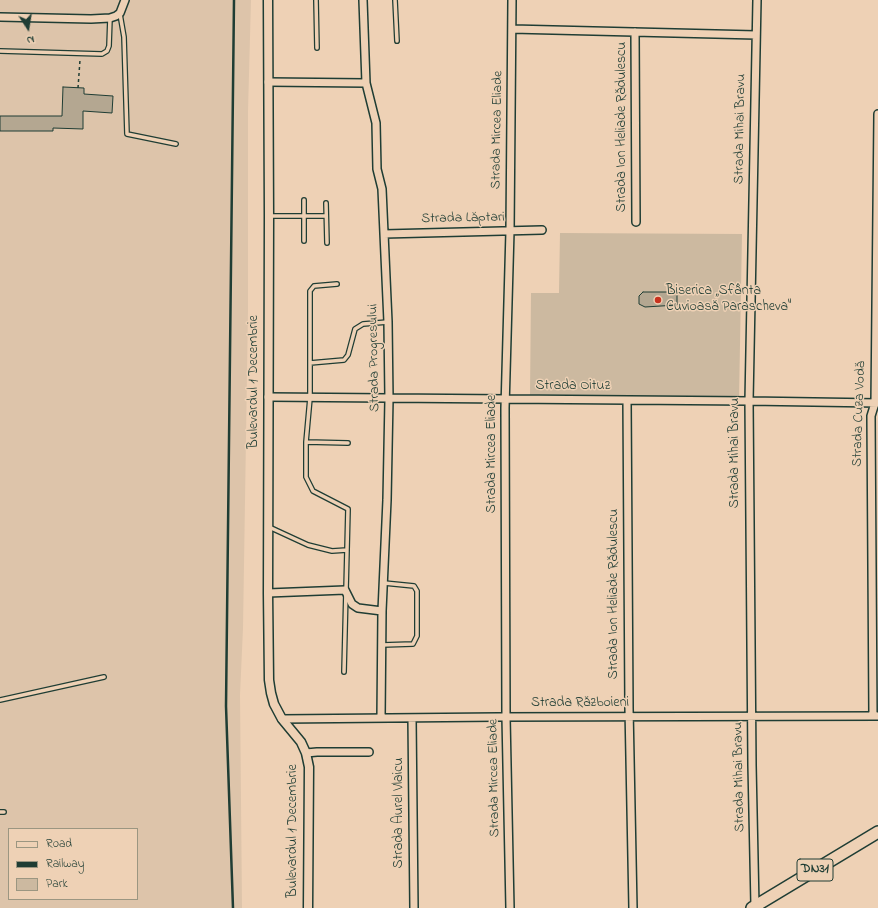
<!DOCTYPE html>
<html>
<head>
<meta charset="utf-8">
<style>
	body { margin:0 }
	#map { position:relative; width:878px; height:908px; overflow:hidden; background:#eed1b5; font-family:"Indie Flower",sans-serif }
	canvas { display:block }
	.legend { position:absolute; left:8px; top:828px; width:130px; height:72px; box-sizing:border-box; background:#eed1b5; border:1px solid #9b9681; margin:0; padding:5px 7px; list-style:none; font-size:12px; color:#1f3d34 }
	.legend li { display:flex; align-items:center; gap:8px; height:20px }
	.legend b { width:20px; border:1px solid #9b9681 }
	.north { position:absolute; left:8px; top:8px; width:40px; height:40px; -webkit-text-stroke:3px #eed1b5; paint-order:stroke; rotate:168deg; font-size:11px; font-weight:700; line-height:16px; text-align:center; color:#1f3d34 }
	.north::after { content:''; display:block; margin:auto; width:14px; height:18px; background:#1f3d34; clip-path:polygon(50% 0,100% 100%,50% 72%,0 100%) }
</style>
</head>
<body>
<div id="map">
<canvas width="878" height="908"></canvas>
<ul class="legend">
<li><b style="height:5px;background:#eed1b5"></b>Road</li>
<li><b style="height:5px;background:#1f3d34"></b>Railway</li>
<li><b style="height:11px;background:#ccb9a0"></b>Park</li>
</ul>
<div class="north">N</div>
</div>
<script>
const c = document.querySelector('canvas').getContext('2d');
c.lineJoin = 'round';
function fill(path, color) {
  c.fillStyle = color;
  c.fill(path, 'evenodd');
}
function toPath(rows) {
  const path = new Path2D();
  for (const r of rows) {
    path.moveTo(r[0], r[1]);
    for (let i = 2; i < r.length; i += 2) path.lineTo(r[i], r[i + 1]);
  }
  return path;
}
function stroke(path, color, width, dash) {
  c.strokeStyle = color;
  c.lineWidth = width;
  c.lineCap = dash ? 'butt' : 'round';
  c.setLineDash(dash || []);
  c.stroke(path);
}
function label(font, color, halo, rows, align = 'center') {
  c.font = font + ' "Indie Flower",sans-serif';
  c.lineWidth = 3;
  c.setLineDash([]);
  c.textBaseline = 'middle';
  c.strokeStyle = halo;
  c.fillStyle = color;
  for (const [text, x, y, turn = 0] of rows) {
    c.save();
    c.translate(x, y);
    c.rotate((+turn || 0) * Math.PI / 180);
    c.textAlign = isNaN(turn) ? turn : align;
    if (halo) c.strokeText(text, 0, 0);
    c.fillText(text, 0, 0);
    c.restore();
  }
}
const built = toPath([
	[0,0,251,0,248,111,248,310,243,628,240,695,242,908,0,908],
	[9,829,137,829,137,899,9,899]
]);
const green = toPath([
	[560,233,742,234,739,400,530,395,531,293,559,293]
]);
const building = toPath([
	[63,87,84,88,84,94,113,96,112,113,83,111,83,129,53,128,53,131,0,131,0,116,62,116,63,87],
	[643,292,677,292,677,305,645,307,639,304,639,296,643,292]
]);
const path = toPath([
	[78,88,80,60]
]);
const service = toPath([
	[316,0,317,48],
	[395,0,397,41],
	[120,14,124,37,127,134,176,144],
	[0,51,102,54,107,51,109,46,110,18],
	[304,200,304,241],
	[326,203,327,243],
	[269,216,326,216],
	[337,284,314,286,310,291,310,398,306,442,306,477,313,491,348,509,344,672],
	[310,363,344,360,348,355,355,329,363,324,388,322],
	[306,442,348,443],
	[269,527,308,545,332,551,347,550],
	[382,645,413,644,417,636,417,591,414,586,384,583],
	[0,700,104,677],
	[0,812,4,812]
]);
const minor = toPath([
	[363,0,366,83,376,123,377,169,382,189,388,322,389,399,387,500,382,611,381,718],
	[0,17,91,19,110,18,116,16,120,13,125,0],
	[512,29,756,35],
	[635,32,636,222],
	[268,82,366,83],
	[384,234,542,230],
	[268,397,749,401,878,403],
	[627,400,629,708,633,908],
	[268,593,345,590,352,604,358,608,382,611],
	[873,716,871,416,875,403,878,114],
	[412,718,414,908],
	[282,719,498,717,878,716],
	[306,753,317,752,369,752],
	[755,906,752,765,749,401,757,0],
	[510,908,506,717,505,408,510,231,512,0]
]);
const tertiary = toPath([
	[268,0,269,216,268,593,269,680,271,693,274,704,282,719,301,742,306,753,309,767,308,908]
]);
const primary = toPath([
	[752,908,878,832]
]);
const rail = toPath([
	[233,908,226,706,234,0]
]);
const markers = [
	[658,300,4,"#c8321e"]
];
const shields = [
	[815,870,36]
];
const shieldNames = [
	["DN31",815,870]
];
const streetNames = [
	["Strada Ion Heliade Rădulescu",623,127,-90],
	["Strada Mihai Bravu",741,129,-89],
	["Strada Mircea Eliade",498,130,-89],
	["Strada Lăptari",463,219,-1],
	["Strada Progresului",375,358,-91],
	["Bulevardul 1 Decembrie",255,382,-90],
	["Strada Oituz",573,387],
	["Strada Cuza Vodă",860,414,-88],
	["Strada Mihai Bravu",736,453,-90],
	["Strada Mircea Eliade",493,454,-90],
	["Strada Ion Heliade Rădulescu",615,594,-90],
	["Strada Războieni",580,704],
	["Strada Mihai Bravu",740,777,-91],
	["Strada Mircea Eliade",495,778,-91],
	["Strada Aurel Vlaicu",400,813,-90],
	["Bulevardul 1 Decembrie",294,831,-90]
];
const poiNames = [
	["Biserica „Sfânta",666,292],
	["Cuvioasă Parascheva\"",666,308]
];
fill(built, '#ddc4aa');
fill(green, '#ccb9a0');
fill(building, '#b4a791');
stroke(building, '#1f3d34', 1);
stroke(service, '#1f3d34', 6);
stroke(minor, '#1f3d34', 10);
stroke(tertiary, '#1f3d34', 11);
stroke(primary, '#1f3d34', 14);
stroke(path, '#1f3d34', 1.5, [3, 3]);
stroke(service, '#eed1b5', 3.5);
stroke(minor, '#eed1b5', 7);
stroke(tertiary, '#eed1b5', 8);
stroke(primary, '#eed1b5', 11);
stroke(rail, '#1f3d34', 2.5);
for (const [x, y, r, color] of markers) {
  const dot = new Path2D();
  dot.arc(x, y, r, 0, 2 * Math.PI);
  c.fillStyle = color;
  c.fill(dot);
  stroke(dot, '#eed1b5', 1.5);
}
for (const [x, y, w] of shields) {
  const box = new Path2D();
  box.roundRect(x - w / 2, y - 11, w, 22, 3);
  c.fillStyle = '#eed1b5';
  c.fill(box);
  stroke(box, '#1f3d34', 1);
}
label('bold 13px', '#1f3d34', null, shieldNames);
label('14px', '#1f3d34', '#eed1b5', streetNames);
label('14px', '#1f3d34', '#eed1b5', poiNames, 'left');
</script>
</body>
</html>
